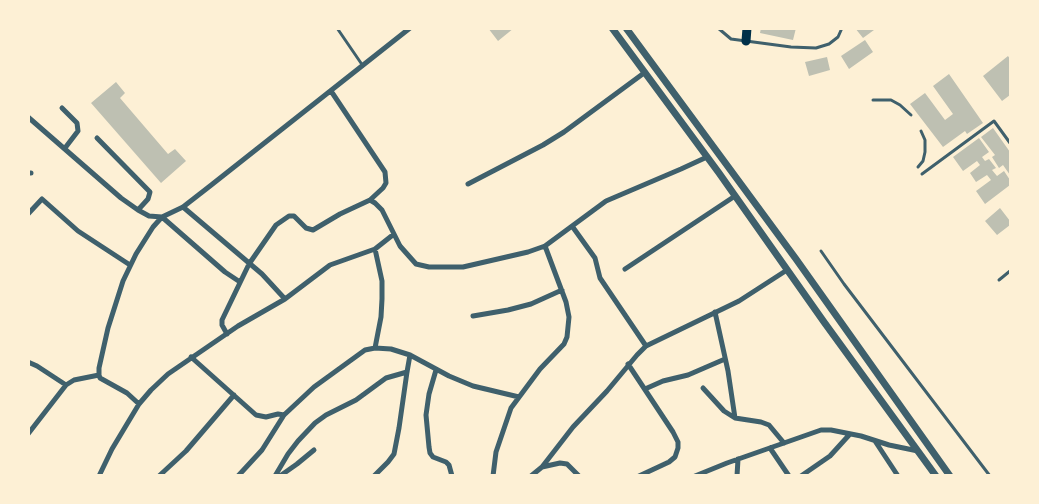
<!DOCTYPE html>
<html>
<head>
<meta charset="utf-8">
<style>
	body { margin:0 }
	#map { position:relative; width:1039px; height:504px; overflow:hidden; background:#fdf0d5; font-family:"Fira Sans",sans-serif }
	canvas { display:block }
	.frame { position:absolute; inset:0; border:30px solid #fdf0d5; pointer-events:none }
</style>
</head>
<body>
<div id="map">
<canvas width="1039" height="504"></canvas>
<div class="frame"></div>
</div>
<script>
const c = document.querySelector('canvas').getContext('2d');
c.lineJoin = 'round';
function fill(path, color) {
  c.fillStyle = color;
  c.fill(path, 'evenodd');
}
function toPath(rows) {
  const path = new Path2D();
  for (const r of rows) {
    path.moveTo(r[0], r[1]);
    for (let i = 2; i < r.length; i += 2) path.lineTo(r[i], r[i + 1]);
  }
  return path;
}
function stroke(path, color, width, dash) {
  c.strokeStyle = color;
  c.lineWidth = width;
  c.lineCap = dash ? 'butt' : 'round';
  c.setLineDash(dash || []);
  c.stroke(path);
}
const building = toPath([
	[488,28,514,28,498,41],
	[761,28,796,28,793,40,760,33],
	[855,28,873,28,874,30,863,38],
	[865,40,873,52,849,69,841,56],
	[1008,56,1010,59,1010,95,1002,101,983,76],
	[827,57,830,70,809,76,805,62],
	[949,74,983,123,967,134,965,131,943,147,910,104,925,93,945,120,953,114,933,86],
	[116,82,125,93,120,98,168,154,175,149,186,161,161,183,91,103],
	[993,128,1010,152,1010,175,1003,165,999,168,992,157,995,155,981,137],
	[979,138,989,152,982,157,985,161,989,159,996,168,992,170,997,176,1004,171,1010,180,1010,185,985,204,976,191,991,180,987,175,976,182,970,173,980,165,977,161,963,171,953,157],
	[1000,208,1010,221,1010,225,997,235,985,221]
]);
const service = toPath([
	[337,28,363,66],
	[718,28,731,39,791,47,816,48,829,44,838,37,842,28],
	[873,100,891,100,900,105,911,115],
	[918,167,923,161,925,152,925,140,921,131],
	[922,174,994,121,1010,143],
	[821,251,844,284,990,476],
	[999,280,1010,271]
]);
const minor = toPath([
	[331,91,385,172,386,183,383,188,370,200],
	[62,108,77,123,78,131,65,148],
	[28,117,121,198,138,210,149,216,162,217,225,272,240,282],
	[97,138,150,192,148,199,138,210],
	[28,173,31,173],
	[468,184,543,145,564,132,644,73],
	[183,207,262,274,285,299],
	[28,214,42,199,78,231,130,265],
	[572,226,595,258,600,278,646,346],
	[625,269,735,196],
	[715,312,728,371,735,418],
	[473,316,508,310,531,304,562,290],
	[227,334,222,325,222,320,249,264,276,225,289,216,294,216,306,228,313,230,340,214,370,200,375,203,382,210,400,246,416,264,429,267,463,267,528,252,545,246,606,201,681,169,707,157],
	[375,348,381,317,382,299,382,281,375,249],
	[191,357,256,415,266,417,278,414,284,415],
	[28,362,37,366,66,385],
	[628,364,673,432,678,442,678,448,675,457,669,462,639,476],
	[436,370,429,394,426,415,429,447,430,453,433,457,446,462,449,465,452,476],
	[703,388,724,411,735,418,761,422,769,425,784,443],
	[645,389,663,381,688,375,725,359],
	[139,404,127,393,100,378,99,375,99,368,108,328,123,281,136,254,153,227,162,217,183,207,210,186,410,28],
	[28,434,66,385,74,380,99,375],
	[875,441,898,476],
	[770,448,789,476],
	[542,467,573,427,607,391,637,355,646,346,739,301,787,270],
	[99,476,112,449,139,404,151,390,168,374,238,326,285,299,330,265,375,249,394,234],
	[159,476,186,451,234,395],
	[238,476,262,450,284,415,314,387,365,350,375,348,391,349,410,355,449,376,473,386,519,397],
	[275,476,288,454,298,441,315,423,326,415,356,400,386,378,407,372],
	[280,476,297,464,314,450],
	[374,476,388,462,394,454,399,428,407,372,410,355],
	[493,476,496,452,511,408,540,369,564,344,567,337,569,317,566,302,545,246],
	[531,476,542,467,560,463,567,464,579,476],
	[695,476,727,463,821,430,831,430,861,436,889,445,918,451],
	[737,476,738,459],
	[801,476,830,456,850,434]
]);
const tertiary = toPath([
	[612,28,719,173,824,322,936,476],
	[626,28,796,259,950,476]
]);
const primary = toPath([
	[746,41,747,28]
]);
fill(building, '#bec0b2');
stroke(service, '#3f606c', 3);
stroke(minor, '#3f606c', 5);
stroke(tertiary, '#3f606c', 7);
stroke(primary, '#003049', 9);
</script>
</body>
</html>
